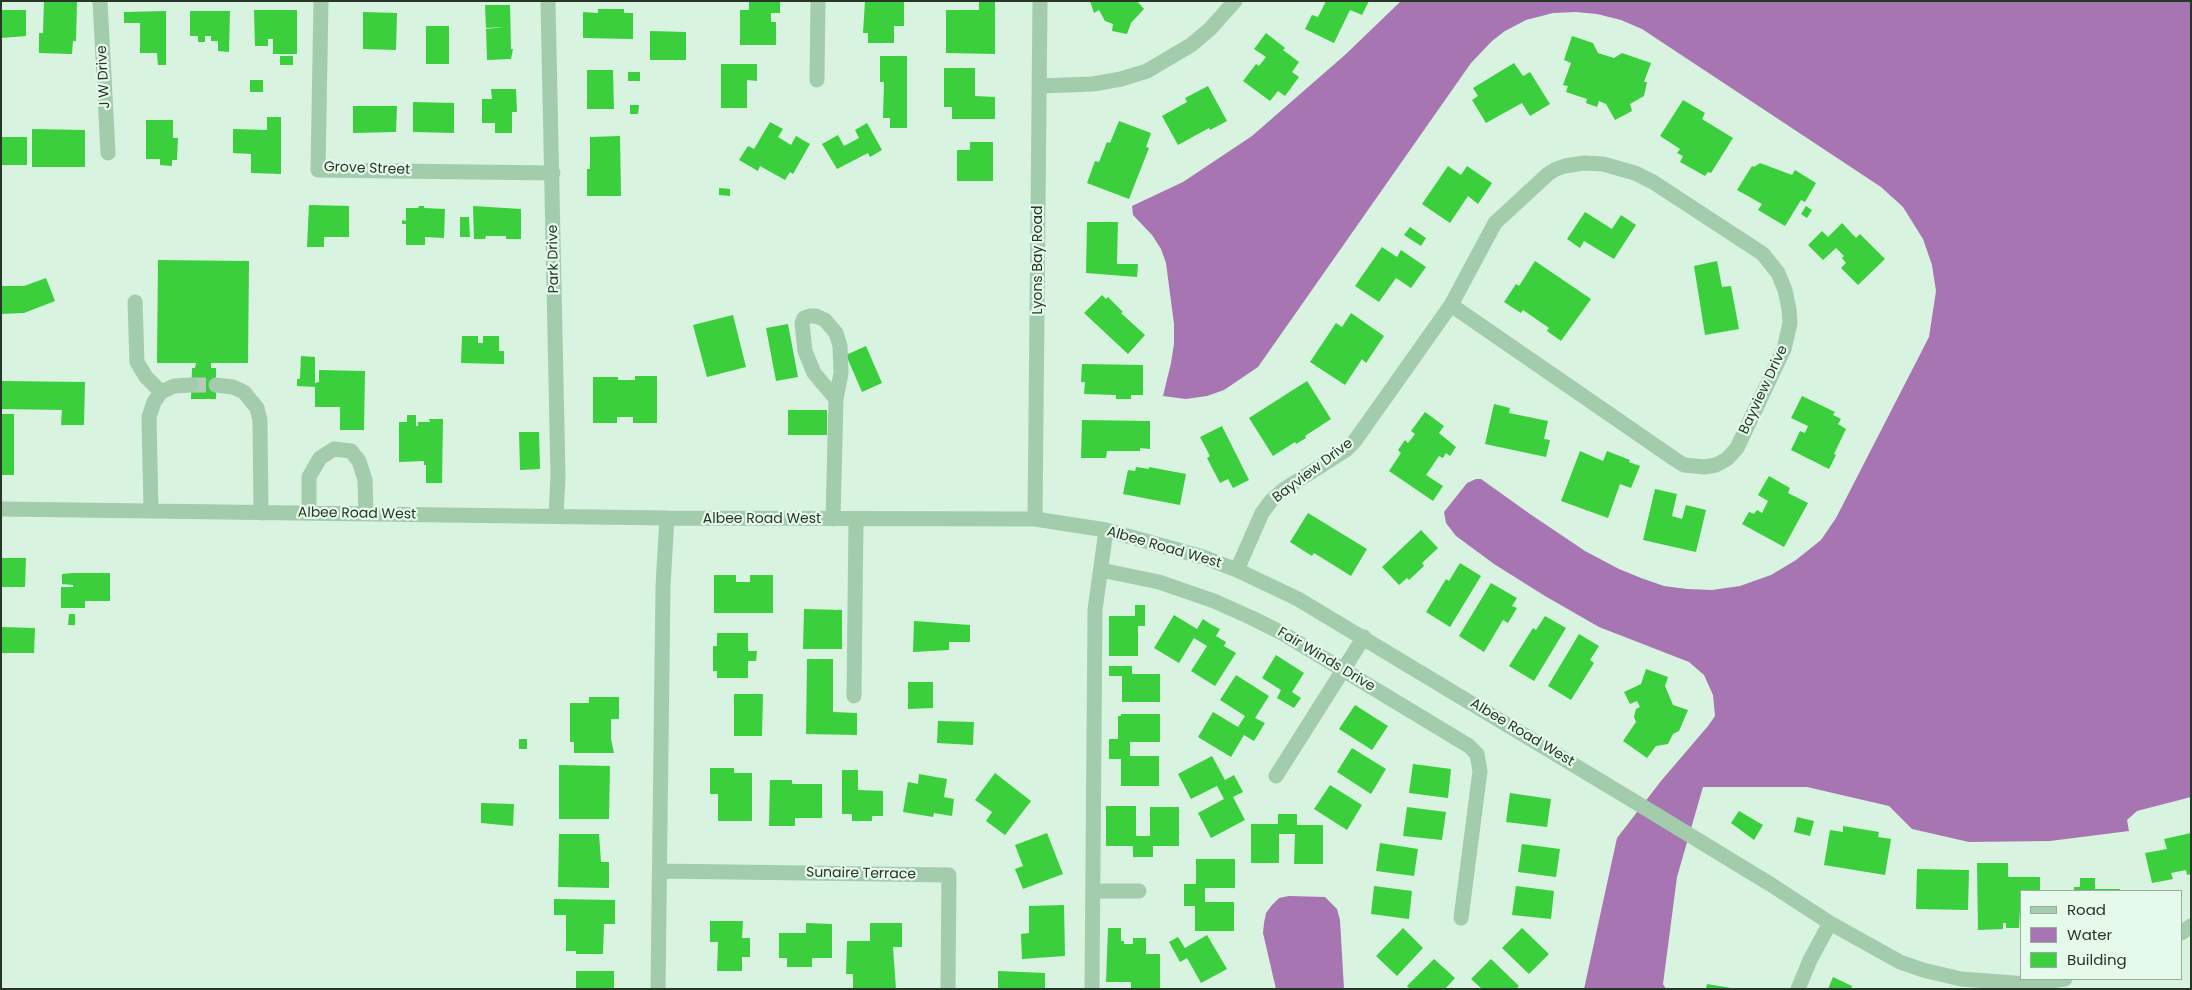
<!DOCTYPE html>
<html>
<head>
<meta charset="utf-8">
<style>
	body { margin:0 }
	#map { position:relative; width:2192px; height:990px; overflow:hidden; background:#d8f3e0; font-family:Poppins,sans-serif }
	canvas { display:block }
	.frame { position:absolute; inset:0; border:2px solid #263627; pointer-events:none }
	.legend { position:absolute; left:2020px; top:890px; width:162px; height:90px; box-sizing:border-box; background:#e5faeb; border:1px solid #99ac9d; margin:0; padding:6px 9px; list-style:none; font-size:15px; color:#263627 }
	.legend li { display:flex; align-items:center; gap:10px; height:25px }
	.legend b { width:25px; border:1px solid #99ac9d }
</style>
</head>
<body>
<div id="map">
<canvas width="2192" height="990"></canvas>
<div class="frame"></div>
<ul class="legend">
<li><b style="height:6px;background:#a3ccad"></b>Road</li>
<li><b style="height:14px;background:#a775b2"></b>Water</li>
<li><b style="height:14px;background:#3bce3d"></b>Building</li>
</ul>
</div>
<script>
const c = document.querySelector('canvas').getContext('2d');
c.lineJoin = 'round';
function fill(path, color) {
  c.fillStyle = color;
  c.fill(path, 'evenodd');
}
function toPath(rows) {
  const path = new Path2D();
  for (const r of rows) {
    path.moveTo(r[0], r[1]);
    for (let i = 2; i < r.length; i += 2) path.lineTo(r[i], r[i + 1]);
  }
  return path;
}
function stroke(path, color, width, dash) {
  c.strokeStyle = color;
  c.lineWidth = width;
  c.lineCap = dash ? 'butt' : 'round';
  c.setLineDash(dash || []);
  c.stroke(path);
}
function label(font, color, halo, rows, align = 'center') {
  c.font = font + ' Poppins,sans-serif';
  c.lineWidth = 4.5;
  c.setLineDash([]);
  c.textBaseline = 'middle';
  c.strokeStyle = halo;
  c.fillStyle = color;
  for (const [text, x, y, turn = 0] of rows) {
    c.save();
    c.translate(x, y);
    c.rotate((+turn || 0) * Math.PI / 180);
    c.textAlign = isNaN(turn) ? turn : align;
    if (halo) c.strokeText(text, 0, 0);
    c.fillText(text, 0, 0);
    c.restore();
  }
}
const water = toPath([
	[1401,1,2191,1,2191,797,2137,811,2127,820,2129,831,2050,841,1969,842,1912,829,1889,806,1807,787,1703,787,1677,877,1663,984,1666,989,1584,989,1617,838,1661,781,1708,726,1715,716,1713,695,1704,675,1689,662,1599,627,1545,596,1494,564,1456,536,1446,523,1444,512,1467,483,1476,479,1481,479,1530,514,1585,551,1619,569,1641,578,1664,586,1687,589,1712,590,1740,586,1771,575,1796,560,1821,540,1836,518,1929,337,1936,291,1932,265,1923,239,1903,207,1881,187,1642,29,1621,20,1597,14,1576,12,1553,13,1526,20,1505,31,1492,41,1471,63,1258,367,1224,390,1207,396,1186,399,1163,396,1171,363,1174,344,1174,324,1166,263,1161,249,1152,235,1133,215,1132,206,1183,182,1252,136,1346,54],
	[1289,896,1325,897,1337,909,1340,920,1344,989,1276,989,1263,933,1264,923,1266,913,1272,905,1279,898]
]);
const building = toPath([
	[44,1,77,1,76,41,73,41,72,54,39,53,39,33,43,33],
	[749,1,780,1,780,13,771,13,771,22,776,22,776,45,740,45,740,10,749,10],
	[865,1,904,1,904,26,894,26,894,43,868,43,868,33,863,33],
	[979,1,995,1,995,54,946,53,946,10,979,10],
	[1090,1,1137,1,1144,9,1131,23,1127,34,1112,31,1113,24,1105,21,1099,10,1094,13],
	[1326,1,1369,1,1362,15,1350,10,1334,43,1305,29,1312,15,1318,17],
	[485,5,510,5,511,49,513,49,511,59,487,60,486,29,504,27,486,28],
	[598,9,624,9,624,13,633,13,633,39,583,38,583,12,598,13],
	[1,10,26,10,26,36,1,38],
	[254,10,297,10,297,54,273,54,273,39,268,39,268,46,255,46],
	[166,11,166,65,158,65,157,53,140,53,140,23,124,23,124,12],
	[190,11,230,11,229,52,218,51,218,41,211,41,211,36,205,36,205,42,198,42,198,36,190,36],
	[363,12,397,13,396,50,363,49],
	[426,26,449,26,449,64,426,64],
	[650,31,686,32,686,60,650,60],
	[1266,33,1285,48,1283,50,1299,62,1292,72,1299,77,1285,96,1278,91,1270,101,1243,81,1256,64,1259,66,1266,57,1254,49],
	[1572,36,1593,43,1598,53,1614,58,1622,53,1651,63,1644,82,1647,82,1644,96,1630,104,1632,111,1615,120,1606,104,1599,101,1597,107,1586,103,1587,99,1566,92,1568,86,1563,85,1571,63,1564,60],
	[280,56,293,56,293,65,280,65],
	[880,56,907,56,907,128,890,128,890,118,883,118,884,82,880,82],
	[1514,63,1523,76,1530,72,1550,104,1530,116,1522,103,1486,123,1472,100,1478,96,1473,88],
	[721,64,757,64,757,81,747,80,747,108,721,108],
	[944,68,975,68,975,96,995,97,995,119,952,119,952,107,944,107],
	[587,70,613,70,614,109,587,109],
	[628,72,640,72,640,81,628,81],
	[250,80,263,80,263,92,250,92],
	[1208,86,1227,121,1210,130,1209,128,1178,145,1162,116,1187,102,1185,98],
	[491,89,516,89,517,112,512,112,512,133,495,133,495,123,482,123,482,99,492,99],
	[1683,100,1705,113,1702,119,1733,138,1711,173,1708,172,1705,176,1680,162,1683,156,1677,153,1680,149,1660,136],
	[413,102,454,103,454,133,413,132],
	[630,105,639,105,638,114,630,114],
	[353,106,397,106,396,132,353,133],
	[267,117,281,117,281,174,251,173,251,154,233,153,233,129,267,130],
	[146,120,173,120,173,138,178,138,177,160,172,160,172,166,160,165,160,159,146,159],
	[1119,121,1151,133,1146,147,1149,148,1129,199,1087,183,1095,161,1099,162,1107,142,1110,143],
	[770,122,783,129,778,137,791,145,796,136,810,144,793,174,790,172,785,180,760,166,758,171,739,160,748,146,754,149],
	[867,123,882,150,870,157,868,153,837,169,822,144,838,135,844,146,859,138,855,130],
	[32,129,85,130,85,167,32,167],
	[620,136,621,196,587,196,587,169,590,169,590,137],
	[1,137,27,137,27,165,1,165],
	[970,142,993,142,993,181,957,181,957,150,970,150],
	[1760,163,1792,175,1795,170,1816,183,1805,202,1801,200,1785,226,1758,210,1762,204,1737,190,1752,166,1754,167],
	[1448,166,1461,175,1467,166,1492,183,1478,204,1468,196,1450,223,1422,204],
	[719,188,730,189,730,196,719,195],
	[309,205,349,206,349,237,324,237,324,247,307,247],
	[419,206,424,206,424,208,445,209,444,238,425,237,425,245,406,245,406,224,402,224,402,220,406,221,406,208,418,208],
	[473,206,521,209,521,239,506,239,506,236,486,236,485,239,474,239],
	[1806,206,1812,210,1807,218,1801,214],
	[1585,212,1612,229,1621,215,1636,225,1614,259,1584,241,1580,248,1567,239],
	[460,217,469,217,470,237,460,237],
	[1087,222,1118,222,1117,264,1138,264,1137,277,1086,273],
	[1842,223,1856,238,1860,234,1885,259,1858,285,1841,268,1846,263,1842,258,1844,256,1836,248,1823,260,1808,245,1822,231,1828,237],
	[1410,227,1426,238,1421,246,1404,235],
	[1382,247,1397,257,1401,250,1426,267,1411,288,1396,278,1379,302,1355,286],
	[158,260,249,261,248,363,211,363,211,368,216,368,216,399,191,399,192,368,195,368,196,363,157,363],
	[1535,261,1591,299,1561,341,1547,331,1549,328,1523,310,1521,313,1504,302,1516,284,1519,286],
	[1717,261,1722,287,1731,286,1739,329,1705,335,1694,266],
	[46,278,55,301,24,313,1,314,1,286,24,286],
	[1102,295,1106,299,1108,297,1123,312,1121,313,1145,335,1128,354,1084,313],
	[1351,313,1384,336,1366,363,1362,359,1345,385,1310,362,1336,323,1342,327],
	[733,315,746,367,707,377,693,325],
	[788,324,798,377,776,381,766,328],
	[462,336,478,336,478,343,483,343,483,336,499,336,499,351,504,351,504,364,461,363],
	[866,346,882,383,862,392,846,355],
	[301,356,315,357,315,387,297,386,297,379,300,379],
	[1082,364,1143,365,1143,395,1131,395,1131,399,1116,399,1116,395,1084,394,1085,382,1081,382],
	[319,370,365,371,364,430,340,430,340,407,315,407,315,383,319,382],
	[635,376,657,376,657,423,633,423,633,417,617,417,617,423,593,423,593,377,618,377,618,380,635,380],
	[1,381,85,382,84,425,61,425,62,410,1,409],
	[1307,381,1331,419,1305,436,1306,438,1296,444,1295,442,1273,456,1249,418],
	[1802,396,1835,412,1833,415,1841,419,1838,424,1846,429,1834,454,1836,455,1829,469,1791,450,1800,431,1805,433,1808,426,1791,418],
	[1494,404,1510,408,1509,413,1548,421,1544,439,1550,440,1546,457,1485,444],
	[788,410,827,410,827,435,788,435],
	[1425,412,1444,426,1439,433,1456,447,1450,456,1446,453,1443,458,1439,456,1426,475,1443,486,1433,501,1389,471,1401,453,1398,450,1405,440,1408,443,1415,434,1411,431],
	[1,414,14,414,14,475,1,475],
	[407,415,416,415,416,426,418,426,418,422,430,422,429,419,443,419,442,483,426,483,426,465,424,465,424,461,399,462,399,422,407,422],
	[1082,420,1150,421,1150,449,1140,448,1140,451,1107,451,1106,458,1081,458],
	[1222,426,1249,480,1233,488,1228,479,1220,483,1207,458,1210,456,1200,437],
	[519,432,539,432,540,469,520,470],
	[1580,451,1603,461,1607,451,1630,460,1629,462,1640,466,1631,488,1620,484,1608,518,1561,501],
	[1136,467,1149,469,1149,467,1186,474,1180,505,1123,494,1128,470,1135,471],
	[1769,476,1790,488,1788,493,1808,503,1784,547,1742,524,1749,512,1754,514,1757,510,1762,513,1768,501,1758,495],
	[1655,489,1677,494,1672,516,1682,519,1686,505,1706,510,1696,552,1643,540],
	[1308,513,1367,549,1351,576,1314,553,1312,556,1290,542],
	[1421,530,1438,548,1422,563,1424,566,1409,580,1407,578,1399,585,1382,567],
	[1,558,26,558,25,587,1,587],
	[1460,563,1481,576,1450,627,1426,612,1446,579,1449,581],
	[73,573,110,573,110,601,85,601,85,608,61,608,61,587,73,587,73,585,62,584,62,574],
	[714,575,736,575,736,582,750,582,750,575,773,575,773,613,714,613],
	[1491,583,1517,598,1512,606,1517,608,1508,623,1503,620,1484,652,1459,636],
	[1135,605,1145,605,1145,626,1138,626,1138,656,1109,656,1109,616,1135,616],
	[804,609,842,610,842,649,803,649],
	[69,614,75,614,75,625,68,625],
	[1174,615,1197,629,1203,619,1212,625,1220,629,1216,636,1226,642,1224,646,1236,653,1215,686,1191,671,1207,646,1194,638,1179,663,1154,648],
	[1545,616,1566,628,1534,681,1509,666,1533,628,1536,630],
	[914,621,970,625,970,642,949,642,949,650,913,652],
	[1,627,35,628,34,653,1,653],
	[717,633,748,633,748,651,757,651,756,661,748,661,748,678,717,678,717,671,713,671,713,646,717,646],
	[1579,634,1599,646,1590,660,1594,663,1571,700,1548,686],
	[1276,655,1304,673,1292,692,1301,698,1294,708,1277,698,1281,690,1262,678],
	[807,659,833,659,833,712,857,713,857,735,806,734],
	[1109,666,1132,666,1132,674,1160,674,1160,702,1122,702,1122,676,1109,676],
	[1646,669,1668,677,1665,686,1673,705,1688,710,1679,731,1673,734,1668,744,1656,746,1647,758,1623,741,1636,722,1634,717,1636,709,1640,707,1637,701,1630,704,1624,692,1641,684],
	[1236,675,1269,696,1255,718,1265,723,1254,741,1244,735,1231,757,1198,737,1213,712,1238,727,1245,716,1220,700],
	[908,682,933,682,933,708,908,709],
	[734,694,763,694,762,736,734,736],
	[589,697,619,697,619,719,611,719,611,739,614,753,574,753,574,742,570,742,570,703,589,703],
	[1355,705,1388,726,1372,750,1339,729],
	[1121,714,1160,714,1160,742,1130,742,1130,756,1159,756,1159,786,1121,786,1121,759,1109,759,1109,739,1118,739,1118,716,1121,716],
	[938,721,974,722,973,745,937,743],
	[519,739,527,739,527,749,519,749],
	[1352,748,1386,769,1371,794,1337,772],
	[1212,756,1225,780,1234,775,1243,792,1233,797,1245,820,1211,838,1198,813,1224,799,1217,786,1191,799,1178,774],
	[1413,764,1451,769,1448,798,1409,793],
	[559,765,610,766,609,819,559,819],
	[710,768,734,768,734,773,752,773,752,821,718,821,718,794,710,794],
	[842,770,858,770,858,790,883,791,883,816,872,816,872,821,852,821,852,814,842,814],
	[995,773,1031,801,1005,835,986,821,992,812,975,800],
	[919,774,947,779,944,797,954,799,952,816,934,813,933,817,903,812,908,782,918,784],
	[770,780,792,780,792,784,822,784,822,818,795,818,795,826,769,826],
	[1330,785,1362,805,1347,830,1314,809],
	[1510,793,1551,799,1547,827,1506,822],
	[481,803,514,804,513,826,481,823],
	[1106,806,1136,806,1136,836,1150,836,1150,807,1179,807,1179,846,1153,846,1153,857,1133,857,1133,846,1106,846],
	[1407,807,1446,812,1442,840,1403,836],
	[1739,811,1763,825,1754,840,1731,823],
	[1278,814,1297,814,1297,825,1323,825,1323,864,1294,864,1295,834,1279,834,1279,863,1251,863,1251,824,1278,824],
	[1797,817,1814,821,1810,836,1794,832],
	[1843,826,1879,832,1878,837,1891,839,1885,875,1824,865,1830,830,1843,832],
	[1047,833,1063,874,1023,889,1015,869,1023,866,1015,845],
	[2191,833,2191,874,2187,875,2186,870,2171,873,2173,879,2152,883,2145,853,2167,849,2164,839],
	[559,834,599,834,601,862,609,862,609,888,558,887],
	[1380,843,1418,849,1414,876,1376,871],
	[1522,844,1560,849,1556,877,1518,872],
	[1196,859,1235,859,1235,888,1205,888,1205,902,1234,902,1234,931,1195,931,1195,906,1184,906,1184,884,1196,884],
	[1977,863,2008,863,2008,877,2040,877,2040,891,2021,891,2019,928,2006,928,2006,923,2003,923,2003,929,1978,930],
	[1917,869,1969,870,1968,910,1916,909],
	[2080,878,2095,878,2095,889,2120,889,2120,891,2074,891,2074,887,2080,887],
	[1374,886,1412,891,1409,919,1371,914],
	[1516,886,1554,891,1551,919,1512,915],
	[554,899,615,900,615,924,604,924,603,954,576,954,576,951,566,951,566,915,554,915],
	[1064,905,1065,956,1022,959,1021,934,1029,933,1029,906],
	[710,921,743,921,742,938,750,938,750,957,742,957,742,971,717,971,718,942,710,942],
	[806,923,832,924,832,958,812,958,812,967,787,967,787,958,779,958,779,933,806,933],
	[870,923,902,923,902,947,893,947,896,989,853,989,853,974,846,974,847,941,870,941],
	[1108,928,1121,928,1121,941,1124,941,1124,944,1133,944,1133,938,1146,938,1146,954,1160,954,1160,989,1131,989,1131,982,1106,982],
	[1403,928,1423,948,1397,976,1376,956],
	[1522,928,1549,954,1529,974,1502,948],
	[1207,935,1227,969,1201,983,1187,958,1180,962,1169,942,1178,937,1185,948],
	[1434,959,1455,978,1445,989,1410,989,1407,986],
	[1491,959,1519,986,1516,989,1482,989,1471,979],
	[576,971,614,971,614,989,576,989],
	[998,971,1045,973,1045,989,998,989],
	[1833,977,1852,986,1851,989,1828,989],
	[1707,984,1731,988,1731,989,1706,989]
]);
const minorTunnel = toPath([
	[191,385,216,385]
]);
const minor = toPath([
	[100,1,108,153],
	[321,1,318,170,553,173],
	[548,1,558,477,556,516],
	[817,80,818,1],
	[1039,86,1093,84,1121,79,1147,71,1191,45,1210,29,1235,1],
	[135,302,137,362,146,377,161,392],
	[216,385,233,387,244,392,257,408,260,420,261,513],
	[1,509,667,518,1035,519,1106,530,1203,557,1237,570,1298,599,1632,800,1770,884,1830,923,1900,962,1923,970,1961,979,2027,984,2065,979],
	[151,511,149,417,154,402,161,392,174,386,191,385],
	[309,513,309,477,320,458,334,449,351,451,359,461,365,480,366,514],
	[833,519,836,399,841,373,840,346,836,333,825,320,816,316,810,316,804,318,802,323,805,351,814,373,836,399],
	[1035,519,1040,1],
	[1101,570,1159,582,1214,601,1252,618,1282,633,1469,746,1477,754,1480,771,1461,918],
	[1237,570,1262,513,1271,501,1283,490,1346,450,1354,442,1451,305,1495,223,1548,174,1556,169,1565,166,1584,163,1603,164,1635,173,1653,182,1763,254,1778,273,1785,290,1789,309,1790,323,1784,349,1737,448,1727,459,1716,465,1704,467,1684,465,1676,460,1451,305],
	[854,696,856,519],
	[1276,776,1364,637],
	[660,871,949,875,948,989],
	[1093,891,1139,891],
	[2181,933,2191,926],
	[658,989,663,586,667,518],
	[1092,989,1095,610,1106,530],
	[1798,989,1810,960,1830,923]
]);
const streetNames = [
	["J W Drive",104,77,-93],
	["Grove Street",367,169,2],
	["Park Drive",554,259,-91],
	["Lyons Bay Road",1038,260,-90],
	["Bayview Drive",1764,390,-65],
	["Bayview Drive",1313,471,-37],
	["Albee Road West",357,514,1],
	["Albee Road West",762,519],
	["Albee Road West",1164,548,16],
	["Fair Winds Drive",1326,660,31],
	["Albee Road West",1522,733,31],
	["Sunaire Terrace",861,874,1]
];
fill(water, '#a775b2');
fill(building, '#3bce3d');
stroke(minorTunnel, '#b4cdbb', 15, [15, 8]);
stroke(minor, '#a3ccad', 15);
label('14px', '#263627', '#e5faeb', streetNames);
</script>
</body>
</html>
